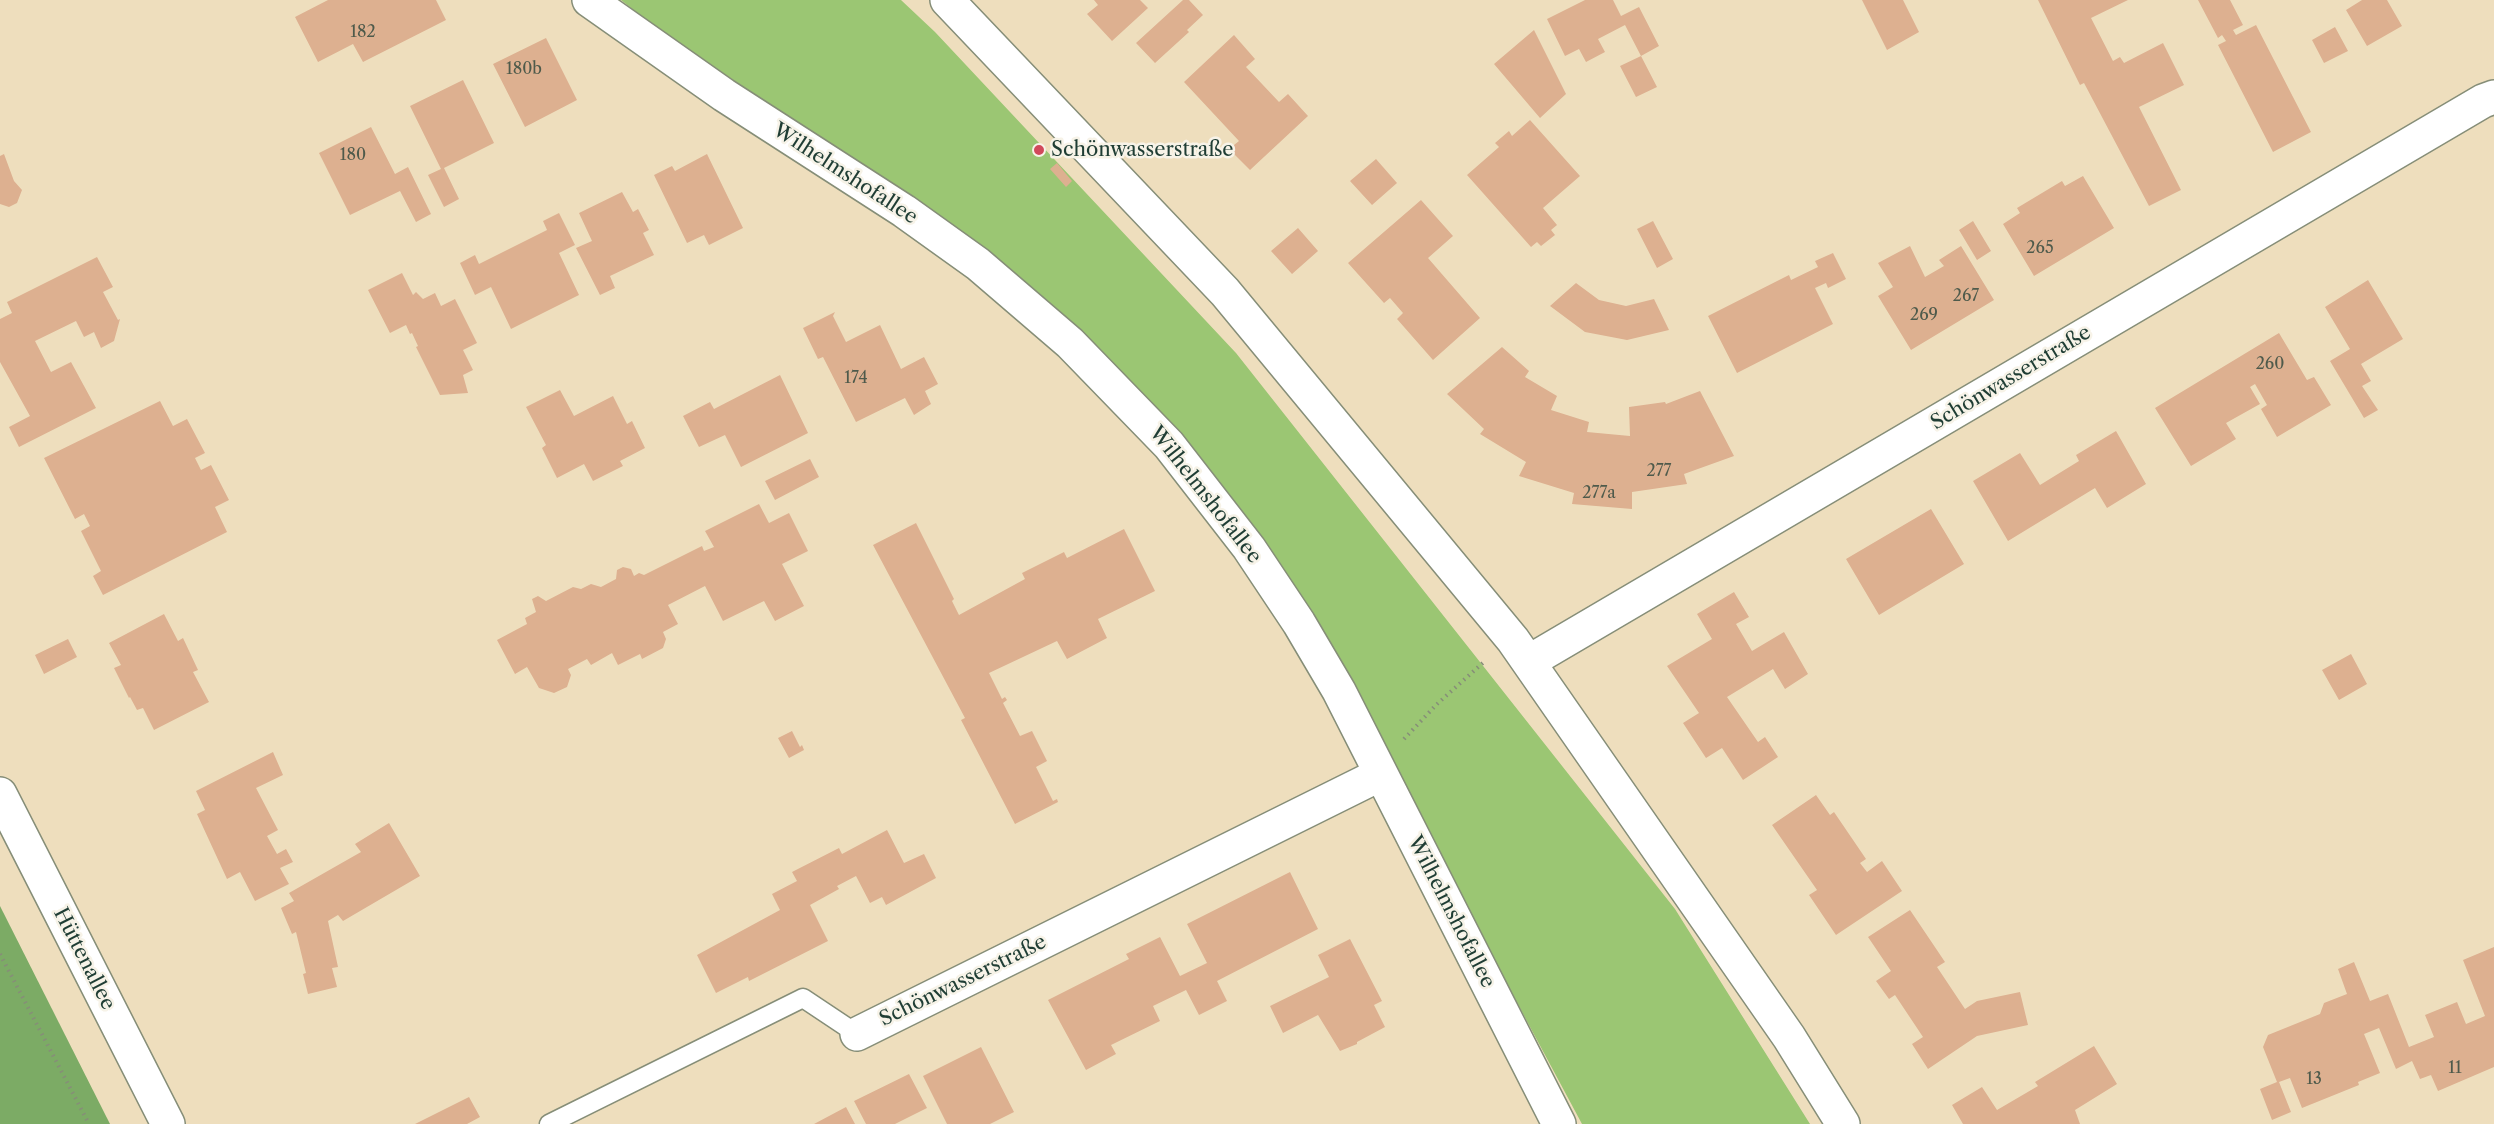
<!DOCTYPE html>
<html>
<head>
<meta charset="utf-8">
<style>
	body { margin:0 }
	canvas { display:block; background:#eedebd }
</style>
</head>
<body>
<canvas width="2494" height="1124"></canvas>
<script>
const c = document.querySelector('canvas').getContext('2d');
c.lineJoin = 'round';
function fill(path, color) {
  c.fillStyle = color;
  c.fill(path, 'evenodd');
}
function toPath(rows) {
  const path = new Path2D();
  for (const r of rows) {
    path.moveTo(r[0], r[1]);
    for (let i = 2; i < r.length; i += 2) path.lineTo(r[i], r[i + 1]);
  }
  return path;
}
function stroke(path, color, width, dash) {
  c.strokeStyle = color;
  c.lineWidth = width;
  c.lineCap = dash ? 'butt' : 'round';
  c.setLineDash(dash || []);
  c.stroke(path);
}
function label(font, color, halo, rows, align = 'center') {
  c.font = font + ' "Libre Caslon Text",serif';
  c.lineWidth = 5;
  c.setLineDash([]);
  c.textBaseline = 'middle';
  c.strokeStyle = halo;
  c.fillStyle = color;
  for (const [text, x, y, turn = 0] of rows) {
    c.save();
    c.translate(x, y);
    c.rotate((+turn || 0) * Math.PI / 180);
    c.textAlign = isNaN(turn) ? turn : align;
    if (halo) c.strokeText(text, 0, 0);
    c.fillText(text, 0, 0);
    c.restore();
  }
}
const green = toPath([
	[621,0,901,0,935,32,1236,353,1675,909,1810,1124,1582,1124,1424,829,1343,665,1256,537,870,173,651,24]
]);
const forest = toPath([
	[0,906,110,1124,0,1124]
]);
const building = toPath([
	[328,0,436,0,446,20,363,62,353,44,318,62,295,17],
	[1094,0,1140,0,1148,8,1112,41,1087,14,1098,5],
	[1183,0,1189,0,1203,15,1187,30,1189,32,1155,63,1136,43],
	[1585,0,1613,0,1621,16,1639,7,1659,46,1641,56,1625,25,1598,39,1605,52,1586,62,1579,49,1565,56,1547,19],
	[1862,0,1903,0,1919,32,1887,50],
	[2038,0,2128,0,2091,18,2113,61,2120,57,2124,63,2163,43,2184,85,2139,107,2181,190,2149,206,2084,83,2080,85],
	[2198,0,2230,0,2243,25,2233,30,2236,35,2256,25,2311,132,2273,152,2218,45,2226,41,2222,35,2218,38],
	[2362,0,2387,0,2402,26,2367,46,2346,10],
	[2335,27,2348,51,2324,63,2312,40],
	[1534,30,1566,94,1540,118,1494,64],
	[1234,35,1255,59,1246,67,1279,102,1288,94,1308,116,1250,170,1229,149,1239,141,1184,82],
	[546,38,577,100,525,127,493,64],
	[1641,56,1657,87,1636,97,1620,66],
	[463,80,494,143,444,168,459,199,444,207,428,175,441,169,410,106],
	[1530,120,1580,176,1543,208,1557,225,1551,230,1555,235,1541,246,1537,242,1531,247,1467,175,1499,147,1495,143,1509,131,1512,136],
	[371,127,395,174,408,167,431,214,416,222,400,191,350,215,319,153],
	[4,154,14,181,22,190,17,203,9,207,0,204,0,156],
	[707,154,743,228,709,245,704,235,687,243,654,175,672,166,675,171],
	[1376,159,1397,183,1372,205,1350,181],
	[1057,163,1072,181,1066,187,1050,169],
	[2083,176,2114,228,2034,276,2003,224,2020,213,2017,208,2062,181,2065,186],
	[622,192,633,212,638,209,649,230,643,233,654,255,610,276,615,288,600,295,576,248,592,241,579,213],
	[1421,200,1453,236,1428,258,1480,318,1433,360,1397,319,1403,313,1390,298,1384,303,1348,263],
	[559,213,575,245,559,253,579,295,511,329,491,287,475,295,460,263,475,255,479,264,547,230,543,221],
	[1653,221,1673,259,1657,268,1637,229],
	[1973,221,1991,251,1977,260,1959,230],
	[1298,228,1318,251,1292,274,1271,251],
	[1910,246,1925,277,1944,266,1939,260,1961,246,1994,300,1911,350,1878,296,1893,287,1878,263],
	[1833,253,1846,279,1828,288,1826,283,1815,288,1833,324,1737,373,1708,316,1789,275,1791,280,1818,267,1815,261],
	[97,257,113,287,103,292,118,320,120,319,114,341,101,348,94,332,84,337,76,321,35,341,51,372,71,362,96,408,19,447,9,427,30,416,0,362,0,319,12,313,7,302],
	[402,273,413,295,416,292,423,299,435,293,441,306,455,299,477,343,463,350,473,370,463,375,468,393,440,395,416,347,418,346,412,333,410,334,406,325,390,333,368,290],
	[2368,280,2403,339,2361,364,2371,381,2362,386,2378,410,2364,418,2330,361,2350,349,2325,307],
	[1576,283,1599,300,1626,306,1654,299,1669,330,1627,340,1585,332,1550,306],
	[835,312,833,316,846,342,880,325,901,369,924,357,938,384,925,391,931,404,914,415,905,398,856,422,823,357,818,359,803,328],
	[2279,333,2307,380,2314,377,2331,405,2277,437,2261,409,2267,405,2255,384,2250,387,2260,404,2226,423,2236,439,2191,466,2155,408],
	[1502,347,1529,371,1525,377,1557,396,1551,410,1589,422,1587,432,1630,436,1629,407,1665,402,1666,404,1700,391,1734,456,1684,474,1687,484,1632,492,1632,509,1572,504,1574,493,1519,476,1526,462,1480,434,1484,429,1447,394],
	[780,375,808,433,741,467,725,435,699,447,683,416,710,402,714,409],
	[560,390,574,416,613,396,627,424,632,421,645,448,620,461,623,466,593,481,584,464,557,478,542,448,546,445,526,407],
	[160,401,173,426,187,419,205,453,195,458,201,470,211,465,229,500,215,507,227,532,103,595,93,576,101,571,81,531,90,526,84,514,75,519,44,458],
	[2116,431,2146,484,2107,508,2095,488,2008,541,1973,481,2020,453,2040,485,2079,461,2076,455],
	[810,459,819,477,775,500,765,481],
	[759,504,769,523,789,513,808,551,782,564,804,606,775,621,764,601,723,621,705,586,668,605,678,624,663,632,666,639,663,648,642,659,640,654,618,665,612,653,591,665,587,659,568,669,571,675,567,687,554,693,539,688,527,667,515,674,497,640,527,624,525,618,536,612,532,599,538,596,546,601,573,587,581,589,591,584,601,587,616,579,617,570,623,567,631,569,634,576,639,573,644,575,702,546,704,551,714,547,705,531],
	[1931,509,1964,564,1879,615,1846,559],
	[916,523,954,599,952,601,959,615,1025,579,1022,573,1064,552,1067,558,1124,529,1155,591,1098,619,1107,638,1067,659,1057,641,989,673,1002,699,1005,697,1007,700,1003,703,1020,736,1032,731,1047,761,1036,767,1053,801,1057,799,1058,802,1015,824,961,720,965,718,873,545],
	[1734,592,1749,617,1736,624,1752,651,1784,632,1808,674,1785,689,1773,669,1727,697,1758,742,1765,737,1778,757,1743,780,1722,748,1706,758,1683,723,1699,713,1667,666,1712,639,1697,614],
	[164,614,178,641,183,638,198,670,193,672,209,702,154,730,143,708,137,710,130,697,129,698,114,668,121,665,109,643],
	[68,639,77,657,44,674,35,655],
	[2351,654,2367,684,2339,700,2322,670],
	[792,731,800,747,802,745,804,750,789,758,778,738],
	[273,752,283,775,256,788,278,830,267,836,277,854,286,849,293,862,280,868,289,884,255,901,240,872,227,879,197,814,205,810,196,791],
	[1816,795,1830,815,1834,812,1866,859,1860,863,1867,872,1882,861,1902,891,1836,935,1809,895,1817,890,1772,825],
	[389,823,420,876,343,921,338,915,328,921,338,967,332,968,337,987,308,994,303,974,306,973,296,932,292,934,281,908,294,901,289,893,361,852,355,844],
	[887,830,904,863,924,854,936,878,886,905,882,897,870,903,856,876,837,886,839,889,810,905,828,941,749,981,748,977,716,993,697,955,780,910,772,894,797,881,792,872,839,848,842,854],
	[1290,872,1318,929,1217,981,1227,1001,1199,1015,1186,990,1153,1006,1160,1021,1111,1045,1116,1054,1086,1070,1048,1000,1129,959,1126,954,1160,937,1180,976,1207,963,1187,924],
	[1910,910,1945,962,1937,967,1965,1009,1977,1001,2020,992,2028,1025,1977,1036,1928,1069,1912,1044,1923,1037,1895,995,1889,999,1876,981,1891,971,1868,937],
	[1350,939,1382,1001,1374,1005,1385,1027,1357,1042,1357,1044,1340,1051,1318,1015,1283,1033,1270,1006,1329,977,1318,955],
	[2494,947,2494,1067,2438,1091,2431,1075,2420,1079,2412,1061,2396,1069,2379,1028,2364,1034,2380,1073,2358,1082,2359,1085,2302,1108,2290,1078,2279,1082,2291,1112,2272,1120,2260,1089,2277,1082,2263,1047,2268,1035,2320,1014,2324,1003,2347,994,2338,969,2354,962,2370,1001,2388,994,2409,1047,2434,1037,2425,1015,2457,1002,2466,1024,2485,1016,2463,960],
	[2094,1046,2117,1084,2075,1110,2080,1124,1963,1124,1952,1105,1982,1087,1997,1110,2038,1086,2035,1082],
	[981,1047,1014,1112,990,1124,947,1124,923,1076],
	[909,1074,927,1108,895,1124,866,1124,854,1101],
	[469,1097,480,1117,467,1124,415,1124],
	[846,1107,855,1124,814,1124]
]);
const path = toPath([
	[1404,739,1436,705,1485,661],
	[0,954,89,1124]
]);
const service = toPath([
	[549,1124,803,998,857,1034]
]);
const minor = toPath([
	[589,0,724,95,904,211,978,264,1070,343,1169,445,1249,548,1299,623,1339,691,1559,1124],
	[947,0,1225,292,1513,640,1789,1037,1843,1124],
	[1530,661,2483,101,2494,97],
	[0,794,168,1124],
	[857,1034,1381,774]
]);
const markers = [
	[1039,150,6,"#d1495b"]
];
const numberNames = [
	["182",363,32],
	["180b",524,69],
	["180",353,155],
	["265",2040,248],
	["267",1966,296],
	["269",1924,315],
	["260",2270,364],
	["174",856,378],
	["277",1659,471],
	["277a",1599,493],
	["11",2455,1068],
	["13",2314,1079]
];
const poiNames = [
	["Schönwasserstraße",1051,150]
];
const streetNames = [
	["Wilhelmshofallee",845,174,33],
	["Schönwasserstraße",2011,378,-31],
	["Wilhelmshofallee",1205,495,52],
	["Wilhelmshofallee",1451,912,63],
	["Hüttenallee",84,959,63],
	["Schönwasserstraße",963,981,-26]
];
fill(green, '#9bc673');
fill(forest, '#7cab65');
fill(building, '#ddb090');
stroke(service, '#868e78', 21);
stroke(minor, '#868e78', 36);
stroke(path, '#868e78', 4, [1.5, 4.5]);
stroke(service, '#fff', 18);
stroke(minor, '#fff', 33);
for (const [x, y, r, color] of markers) {
  const dot = new Path2D();
  dot.arc(x, y, r, 0, 2 * Math.PI);
  c.fillStyle = color;
  c.fill(dot);
  stroke(dot, '#f7f3e8', 2);
}
label('16px', '#4e5a4b', null, numberNames);
label('20px', '#1f3d34', '#f7f3e8', poiNames, 'left');
label('20px', '#1f3d34', '#f7f3e8', streetNames);
</script>
</body>
</html>
